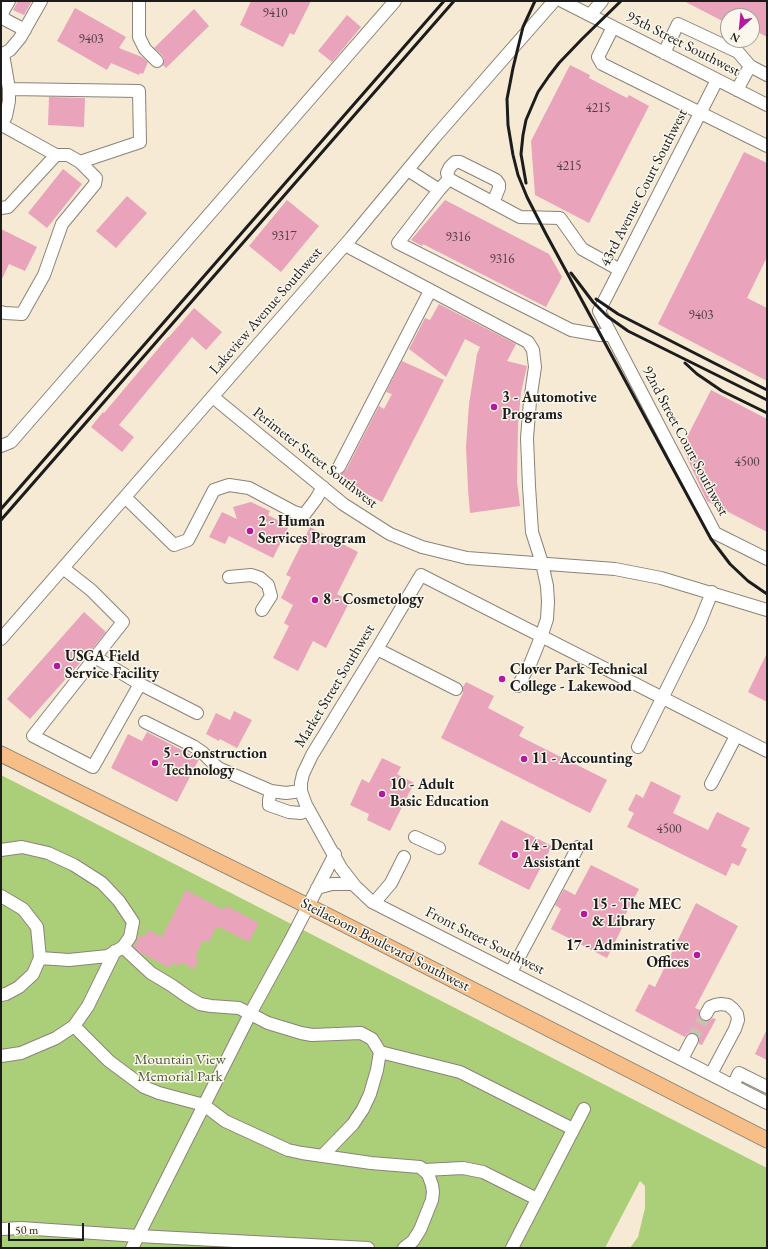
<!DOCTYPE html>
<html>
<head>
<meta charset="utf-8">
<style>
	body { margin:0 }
	#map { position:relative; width:768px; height:1249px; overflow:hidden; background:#f7ead5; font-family:"EB Garamond",serif }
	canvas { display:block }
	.frame { position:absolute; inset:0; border:2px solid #1c1c1c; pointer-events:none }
	.north { position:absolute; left:720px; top:8px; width:40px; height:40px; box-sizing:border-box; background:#fbf7ec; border:1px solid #a29f99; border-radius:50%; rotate:207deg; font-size:11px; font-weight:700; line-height:16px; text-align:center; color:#1c1c1c }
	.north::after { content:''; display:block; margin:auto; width:14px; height:18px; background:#b5179e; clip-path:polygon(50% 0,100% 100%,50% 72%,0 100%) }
	.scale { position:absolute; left:8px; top:1223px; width:76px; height:18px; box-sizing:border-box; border:2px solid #1c1c1c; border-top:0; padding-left:5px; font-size:12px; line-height:14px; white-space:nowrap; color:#1c1c1c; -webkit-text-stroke:3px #fbf7ec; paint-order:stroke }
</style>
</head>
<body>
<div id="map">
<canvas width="768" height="1249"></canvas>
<div class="frame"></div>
<div class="north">N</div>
<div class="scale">50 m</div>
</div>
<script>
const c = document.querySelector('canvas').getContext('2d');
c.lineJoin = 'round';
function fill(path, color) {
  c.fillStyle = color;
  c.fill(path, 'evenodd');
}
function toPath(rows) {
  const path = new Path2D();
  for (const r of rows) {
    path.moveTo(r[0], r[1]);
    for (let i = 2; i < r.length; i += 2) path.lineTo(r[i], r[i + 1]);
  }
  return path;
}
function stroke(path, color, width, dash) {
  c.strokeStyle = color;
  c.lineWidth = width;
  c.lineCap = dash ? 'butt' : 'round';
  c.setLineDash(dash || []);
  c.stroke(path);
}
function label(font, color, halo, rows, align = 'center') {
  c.font = font + ' "EB Garamond",serif';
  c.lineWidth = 3;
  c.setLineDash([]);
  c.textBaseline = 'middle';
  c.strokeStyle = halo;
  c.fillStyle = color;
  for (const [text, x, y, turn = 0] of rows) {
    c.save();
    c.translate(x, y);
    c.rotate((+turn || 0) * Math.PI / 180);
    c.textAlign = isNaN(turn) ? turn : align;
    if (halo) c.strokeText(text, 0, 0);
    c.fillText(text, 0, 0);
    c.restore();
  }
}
const green = toPath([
	[1,775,767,1168,767,1248,630,1248,638,1237,645,1208,645,1186,640,1181,605,1248,1,1248]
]);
const building = toPath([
	[18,1,32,1,24,15,13,10],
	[251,1,311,1,294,35,290,33,283,47,240,25],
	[684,1,767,1,767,37,752,29,752,16,728,16,728,24],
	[75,8,126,37,119,48,142,57,148,62,143,74,140,73,139,75,111,63,107,70,57,41],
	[194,9,209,26,166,68,163,65,164,59,163,56,154,48],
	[347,15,361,27,332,62,318,51],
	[570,65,590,75,589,78,627,98,629,95,649,106,589,223,535,195,531,141],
	[49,97,85,98,84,127,48,125],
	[744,152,767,163,767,257,747,298,767,308,767,381,658,324],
	[63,169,82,184,47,228,28,213],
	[127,196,147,213,116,248,96,231],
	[287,200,319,226,281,272,249,246],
	[445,200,549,254,562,277,546,307,423,244,422,246,411,240],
	[1,229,37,247,25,271,9,264,1,281],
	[439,304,516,344,507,361,527,366,521,393,518,424,517,482,520,506,470,513,468,489,466,447,469,404,477,354,480,347,465,339,446,377,409,349,425,318,430,320],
	[194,308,222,332,206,350,192,337,119,425,134,437,122,452,91,427,103,412,104,413,168,337,169,337],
	[402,361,444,380,382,502,338,479,341,474,346,470,379,406,384,409,392,394,386,392],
	[711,390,767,419,767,532,707,501,682,447],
	[251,502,270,511,268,515,289,526,273,558,229,536,225,544,209,537,222,512,237,519,233,507],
	[310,527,358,552,337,594,350,601,326,648,313,641,298,671,273,658,289,626,284,623,293,605,281,598,291,577,286,575],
	[84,612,106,632,88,654,30,719,7,699],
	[767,653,767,702,748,692],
	[466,682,494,696,488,708,524,727,519,736,607,780,590,813,441,738,463,693,463,687],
	[234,711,252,720,237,748,220,739,219,741,206,734,216,713,230,720],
	[147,732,199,759,177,802,111,768,128,734,142,741],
	[382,758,401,767,397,774,414,783,390,831,367,820,369,814,350,805,362,779,369,783],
	[651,781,681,796,673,813,708,830,717,812,750,828,741,846,747,849,739,866,732,863,726,876,627,827,634,813,628,810,636,794,643,798],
	[501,820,552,846,529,890,478,864],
	[591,865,639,889,621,923,624,924,607,958,551,929,561,909,555,905,564,889,575,895],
	[186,890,224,910,226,906,259,923,249,942,217,926,208,943,203,940,195,957,199,959,194,969,180,962,179,966,172,963,170,968,139,952,134,947,140,935,144,937,148,930,162,937],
	[696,903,738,926,695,1008,700,1010,699,1014,699,1017,703,1021,709,1021,713,1018,716,1019,702,1045,699,1044,699,1036,695,1033,688,1033,685,1037,635,1011,649,984,655,987],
	[767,1029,767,1060,755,1054]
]);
const minorTunnel = toPath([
	[692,1040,706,1014]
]);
const minor = toPath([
	[9,1,2,13,4,19,25,30],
	[139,1,139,37,145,49,157,61],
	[562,1,767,105],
	[590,15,602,1],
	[613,27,598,57,602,64,767,146],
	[664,53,678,24,738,52,750,66,767,75],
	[1,55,10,50,20,38,41,1],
	[717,80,599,311,715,533,767,559],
	[9,89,139,91,140,142,80,162],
	[737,90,750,66],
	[2,125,56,155],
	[1,126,6,116,9,101,9,89,3,54],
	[408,170,439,190,398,243,571,330,600,335,611,335],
	[449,179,447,173,450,167,455,162,460,162,496,180,499,184,499,188,493,203],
	[439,190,449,179,520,217,560,218,582,249,620,270],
	[1,208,8,207,56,155,68,155,80,162,96,178,95,184,62,224,44,275,22,314,5,313,1,312],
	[345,245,528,342,533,350,535,367,530,401,527,438,529,486,532,532,542,563,547,586,548,602,547,619,541,637,531,662,518,686],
	[213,397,343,504,390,534,422,547,467,558,615,569,661,578,767,610],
	[1,446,11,442,395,1],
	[339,467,430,291],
	[125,497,174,545,188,540,214,490,229,485,249,488,294,512,304,515,316,499,323,487],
	[63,568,91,590,123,622,33,736,93,767,140,684,197,713],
	[229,577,251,575,260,578,268,585,271,596,262,610],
	[1,639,351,238,434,138,554,1],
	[377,649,456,689],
	[95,657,140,684],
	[145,722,193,746,202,752,218,768,271,791,286,793,301,791],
	[638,747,700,622,712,592],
	[767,751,421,575,377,649,312,755,303,774,301,783,301,791,306,805,341,868,355,886,372,902,767,1103],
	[711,784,736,736],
	[271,791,269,800,269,805,289,812,301,813,309,810],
	[415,837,439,848],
	[1,850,22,847,48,853,74,865,102,883,119,901,133,922,130,937,123,947,108,956,69,960,40,958],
	[317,888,332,884,353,884],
	[1,896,23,909,37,927,40,958,33,974,19,987,6,994,1,995],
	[374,903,391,883,404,857],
	[123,947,151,973,171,985,188,997,200,1004,211,1006,239,1008,268,1023,301,1033,312,1035,361,1033,372,1039,380,1052,377,1070,370,1094,363,1109,353,1124,323,1155],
	[511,972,578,847],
	[706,1014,710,1007,715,1005,721,1004,728,1005,733,1009,737,1014,738,1020,735,1029,711,1074],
	[74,1026,109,1061,144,1087,159,1093,204,1105,225,1121,288,1150,302,1153,371,1163,420,1167,428,1174,432,1185,433,1192,432,1200,420,1230,413,1241,404,1248],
	[380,1052,460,1072,573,1129],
	[1,1056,21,1053,56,1038,74,1026,88,1006,115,951],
	[682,1059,692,1040],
	[733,1086,739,1073,767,1087],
	[424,1170,463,1168,483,1172,537,1199],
	[1,1229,21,1228,138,1236,368,1248],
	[132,1248,250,1014,290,941,335,854],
	[512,1248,584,1109]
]);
const major = toPath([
	[1,754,326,915,767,1140]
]);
const rail = toPath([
	[535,1,523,27,513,68,507,99,508,125,513,155,518,175,527,197,546,234,711,539,730,564,748,581,767,594],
	[526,183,521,154,523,135,526,120,538,92,549,76,559,63,582,39,621,1],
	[571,273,593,302,607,316,628,331,767,400],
	[596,299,618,314,767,390],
	[685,363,697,374,722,391,767,413],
	[1,509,444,1],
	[1,520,454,1]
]);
const markers = [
	[494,407,4,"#b5179e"],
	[250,531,4,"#b5179e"],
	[315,600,4,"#b5179e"],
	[57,666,4,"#b5179e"],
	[502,679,4,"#b5179e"],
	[524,759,4,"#b5179e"],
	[155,763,4,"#b5179e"],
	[382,794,4,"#b5179e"],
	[515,855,4,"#b5179e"],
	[584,914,4,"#b5179e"],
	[697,955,4,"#b5179e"]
];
const numberNames = [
	["9410",275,13],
	["9403",91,39],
	["4215",598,108],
	["4215",569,166],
	["9317",284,236],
	["9316",458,237],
	["9316",502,259],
	["9403",701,315],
	["4500",747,462],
	["4500",669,829]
];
const streetNames = [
	["95th Street Southwest",683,44,27],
	["43rd Avenue Court Southwest",644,188,-63],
	["Lakeview Avenue Southwest",266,311,-49],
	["92nd Street Court Southwest",685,441,62],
	["Perimeter Street Southwest",315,458,38],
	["Market Street Southwest",335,686,-59],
	["Front Street Southwest",485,941,27],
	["Steilacoom Boulevard Southwest",385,945,27]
];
const poiNames = [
	["3 - Automotive",502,398],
	["Programs",502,415],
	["2 - Human",258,522],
	["Services Program",258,539],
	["8 - Cosmetology",323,600],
	["USGA Field",65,657],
	["Service Facility",65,674],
	["Clover Park Technical",510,670],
	["College - Lakewood",510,687],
	["5 - Construction",163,754],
	["Technology",163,771],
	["11 - Accounting",532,759],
	["10 - Adult",390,785],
	["Basic Education",390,802],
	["14 - Dental",523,846],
	["Assistant",523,863],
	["15 - The MEC",592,905],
	["& Library",592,922],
	["17 - Administrative",689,946,"right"],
	["Offices",689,963,"right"]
];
const parkNames = [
	["Mountain View",180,1060],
	["Memorial Park",180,1077]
];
fill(green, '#abcf78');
fill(building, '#e9a3ba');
stroke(minorTunnel, '#cbc1b0', 12, [12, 6]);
stroke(minor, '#8a8378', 14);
stroke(major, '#8a8378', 17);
stroke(minor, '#fff', 12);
stroke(major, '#f7be87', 15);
stroke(rail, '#1c1c1c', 3);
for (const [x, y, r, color] of markers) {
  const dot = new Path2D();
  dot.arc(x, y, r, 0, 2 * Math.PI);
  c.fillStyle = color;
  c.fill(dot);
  stroke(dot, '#fbf7ec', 1.5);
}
label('13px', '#4f3e44', null, numberNames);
label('15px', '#1c1c1c', '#fbf7ec', streetNames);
label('bold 15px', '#1c1c1c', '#fbf7ec', poiNames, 'left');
label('15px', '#4e5b3c', '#fbf7ec', parkNames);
</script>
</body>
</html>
